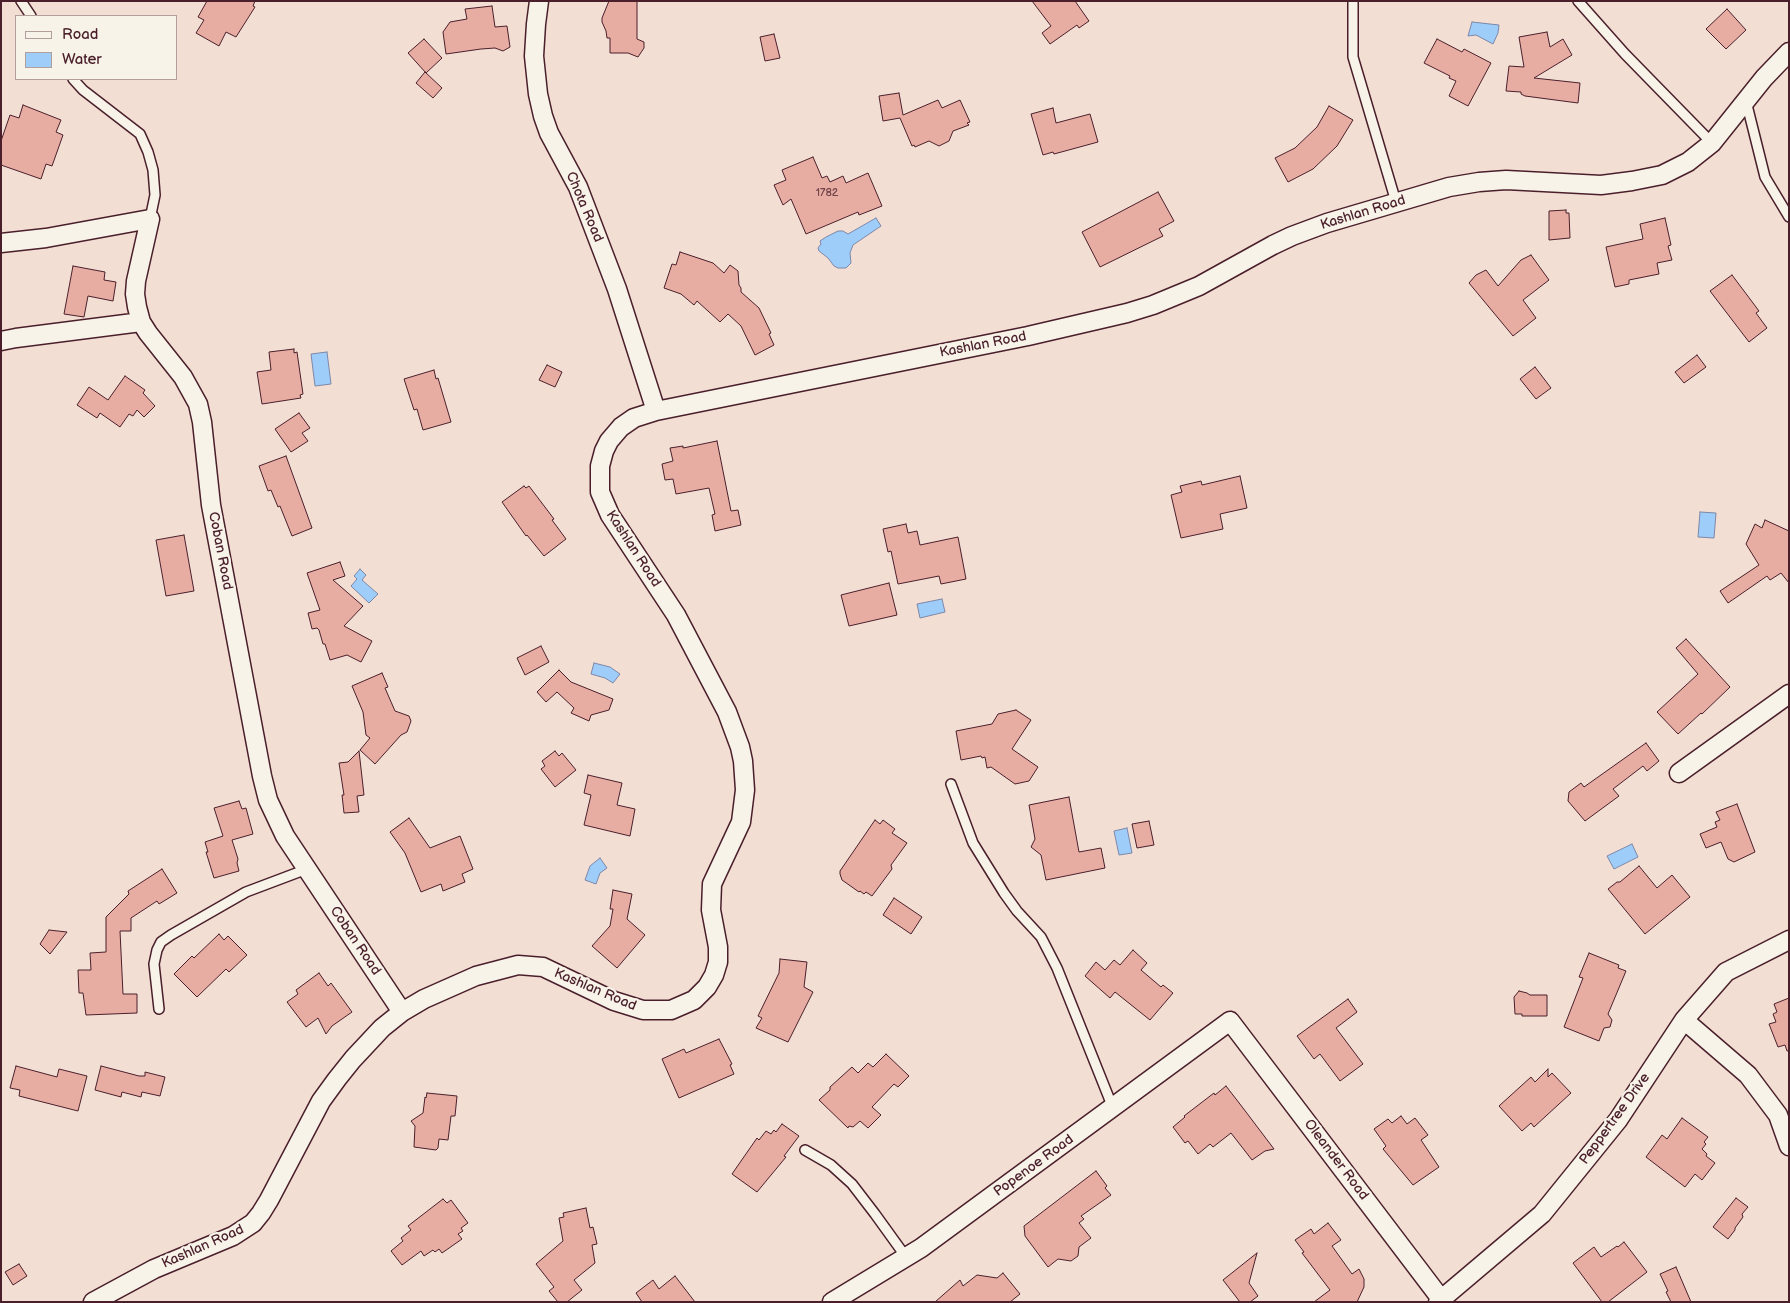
<!DOCTYPE html>
<html>
<head>
<meta charset="utf-8">
<style>
	body { margin:0 }
	#map { position:relative; width:1790px; height:1303px; overflow:hidden; background:#f2ded3; font-family:"Balsamiq Sans",sans-serif }
	canvas { display:block }
	.frame { position:absolute; inset:0; border:2px solid #4a1f2b; pointer-events:none }
	.legend { position:absolute; left:15px; top:15px; width:162px; height:65px; box-sizing:border-box; background:#f7f3e8; border:1px solid #b29e9c; margin:0; padding:6px 9px; list-style:none; font-size:15px; color:#4a1f2b }
	.legend li { display:flex; align-items:center; gap:10px; height:25px }
	.legend b { width:25px; border:1px solid #b29e9c }
</style>
</head>
<body>
<div id="map">
<canvas width="1790" height="1303"></canvas>
<div class="frame"></div>
<ul class="legend">
<li><b style="height:6px;background:#f7f3e8"></b>Road</li>
<li><b style="height:14px;background:#9fcdfa"></b>Water</li>
</ul>
</div>
<script>
const c = document.querySelector('canvas').getContext('2d');
c.lineJoin = 'round';
function fill(path, color) {
  c.fillStyle = color;
  c.fill(path, 'evenodd');
}
function toPath(rows) {
  const path = new Path2D();
  for (const r of rows) {
    path.moveTo(r[0], r[1]);
    for (let i = 2; i < r.length; i += 2) path.lineTo(r[i], r[i + 1]);
  }
  return path;
}
function stroke(path, color, width, dash) {
  c.strokeStyle = color;
  c.lineWidth = width;
  c.lineCap = dash ? 'butt' : 'round';
  c.setLineDash(dash || []);
  c.stroke(path);
}
function label(font, color, halo, rows, align = 'center') {
  c.font = font + ' "Balsamiq Sans",sans-serif';
  c.lineWidth = 4.5;
  c.setLineDash([]);
  c.textBaseline = 'middle';
  c.strokeStyle = halo;
  c.fillStyle = color;
  for (const [text, x, y, turn = 0] of rows) {
    c.save();
    c.translate(x, y);
    c.rotate((+turn || 0) * Math.PI / 180);
    c.textAlign = isNaN(turn) ? turn : align;
    if (halo) c.strokeText(text, 0, 0);
    c.fillText(text, 0, 0);
    c.restore();
  }
}
const water = toPath([
	[1472,22,1499,25,1498,33,1493,44,1476,35,1468,36,1472,22],
	[876,218,881,226,853,245,850,253,851,263,846,268,838,268,834,266,828,258,819,251,818,248,821,244,820,241,826,237,838,231,843,231,848,234,876,218],
	[327,352,331,384,315,386,311,354,327,352],
	[1700,512,1716,513,1714,538,1698,537,1700,512],
	[360,569,366,575,362,580,378,594,369,603,351,586,357,579,354,576,360,569],
	[942,599,945,612,920,618,917,604,942,599],
	[594,663,610,667,620,674,613,683,605,678,591,674,594,663],
	[1127,828,1132,853,1119,855,1114,831,1127,828],
	[1632,844,1638,857,1614,869,1607,856,1632,844],
	[600,858,607,868,600,873,596,884,585,880,590,866,600,858]
]);
const building = toPath([
	[207,1,255,1,253,6,255,7,236,37,226,32,219,46,196,33,204,20,198,17,207,1],
	[609,1,637,1,637,39,644,42,644,48,638,57,628,53,610,53,610,38,607,38,606,31,602,22,602,18,609,1],
	[1032,1,1075,1,1089,21,1079,28,1077,25,1050,44,1042,33,1051,26,1032,1],
	[492,6,495,27,507,26,510,47,503,51,495,48,481,49,446,54,443,32,450,22,467,19,465,9,492,6],
	[1727,9,1746,30,1726,49,1706,29,1727,9],
	[1547,32,1550,47,1563,39,1572,55,1534,78,1580,83,1578,103,1525,96,1521,94,1521,92,1506,91,1509,66,1524,67,1519,37,1547,32],
	[774,34,780,58,765,61,760,37,774,34],
	[424,39,442,58,426,73,408,53,424,39],
	[1437,39,1462,52,1464,49,1491,63,1468,106,1449,96,1456,81,1449,78,1450,76,1424,63,1437,39],
	[425,72,442,88,433,98,416,83,425,72],
	[899,93,903,115,938,100,942,108,960,100,970,122,967,123,969,125,953,131,949,141,939,146,929,141,915,147,914,145,912,146,900,118,883,121,879,96,899,93],
	[23,105,61,120,56,132,63,135,52,166,46,164,41,179,1,165,1,141,10,115,19,118,23,105],
	[1329,106,1353,120,1337,146,1313,169,1288,182,1275,158,1295,148,1317,127,1329,106],
	[1053,108,1056,123,1090,114,1098,142,1054,154,1053,152,1043,155,1031,114,1053,108],
	[813,157,822,178,827,176,830,182,843,176,846,183,868,173,882,206,859,215,858,212,806,234,791,199,783,205,774,185,786,180,782,170,813,157],
	[1158,192,1174,221,1159,229,1163,236,1100,267,1082,232,1158,192],
	[1566,210,1566,213,1569,213,1570,238,1549,240,1549,211,1566,210],
	[1665,218,1671,245,1668,246,1672,260,1657,263,1659,274,1629,280,1629,284,1615,287,1606,247,1643,239,1640,224,1665,218],
	[680,252,713,263,724,273,730,265,738,271,739,285,741,288,741,292,759,308,771,333,769,334,774,345,755,355,741,326,728,314,720,322,697,301,694,305,681,294,664,288,672,264,676,265,680,252],
	[1531,255,1549,280,1523,300,1536,318,1513,336,1469,283,1476,275,1486,270,1498,286,1521,260,1531,255],
	[73,266,105,272,104,280,116,282,113,301,88,296,84,317,64,314,73,266],
	[1732,275,1759,311,1756,313,1767,328,1749,342,1710,291,1732,275],
	[294,349,294,353,297,352,303,394,300,395,301,398,262,404,257,372,271,370,269,352,294,349],
	[1697,355,1706,367,1684,383,1675,372,1697,355],
	[547,365,562,372,555,387,539,380,547,365],
	[1535,367,1551,388,1536,399,1520,379,1535,367],
	[434,370,436,379,438,378,451,422,423,430,417,409,414,410,404,379,434,370],
	[125,376,145,390,143,393,155,406,144,417,137,410,133,416,129,414,120,427,100,413,97,418,77,405,89,387,108,400,125,376],
	[299,413,310,428,302,433,308,441,291,452,275,429,299,413],
	[717,441,731,511,738,510,741,525,715,531,712,515,715,514,709,488,676,494,673,479,665,480,662,464,673,461,670,448,683,446,683,448,717,441],
	[286,456,312,528,292,536,280,506,278,507,271,490,268,491,259,466,286,456],
	[1240,476,1247,508,1220,514,1223,529,1181,538,1171,495,1182,492,1180,486,1201,481,1202,485,1240,476],
	[524,486,526,488,529,486,554,519,552,520,566,539,544,556,527,535,526,536,502,502,524,486],
	[1765,520,1789,531,1789,583,1781,573,1770,580,1767,576,1728,603,1720,591,1759,565,1746,544,1755,524,1762,528,1765,520],
	[906,524,908,533,917,531,920,545,958,537,966,579,941,584,939,576,898,584,891,551,888,552,883,529,906,524],
	[184,535,194,591,166,596,156,540,184,535],
	[340,562,345,576,333,580,363,606,344,626,372,641,361,662,347,655,330,660,325,644,323,644,319,630,317,628,312,629,308,613,320,610,307,573,340,562],
	[889,583,897,615,849,626,841,595,889,583],
	[1686,639,1730,687,1702,714,1701,713,1678,734,1657,712,1698,674,1676,648,1686,639],
	[541,646,549,662,525,675,517,658,541,646],
	[559,670,571,682,613,699,609,710,591,715,589,721,571,713,574,708,557,692,546,702,537,692,559,670],
	[382,673,388,687,385,688,395,711,409,716,411,721,407,732,401,735,375,764,360,750,370,738,366,735,363,712,352,686,382,673],
	[1016,710,1031,720,1012,749,1038,767,1029,781,1015,784,991,767,987,768,985,757,982,758,981,756,961,760,956,731,992,724,998,714,1016,710],
	[1646,743,1659,761,1647,771,1643,766,1613,789,1619,796,1585,821,1568,801,1569,792,1581,783,1584,787,1646,743],
	[359,751,364,795,357,796,359,812,344,813,342,795,344,795,339,763,348,762,359,751],
	[555,751,559,756,562,753,576,770,555,787,541,769,545,766,542,761,555,751],
	[588,775,622,783,617,805,635,809,630,836,584,825,591,795,584,793,588,775],
	[1069,797,1079,852,1101,848,1105,868,1046,880,1041,855,1031,847,1035,839,1029,805,1069,797],
	[239,801,242,809,246,808,253,834,232,840,238,859,237,863,239,871,214,878,206,852,208,852,205,842,223,836,214,808,239,801],
	[1737,804,1755,852,1734,862,1728,859,1721,842,1706,848,1700,834,1717,827,1715,822,1720,820,1716,812,1737,804],
	[409,818,430,848,460,836,473,869,462,874,465,882,443,891,441,884,421,892,405,853,390,832,409,818],
	[875,820,880,824,883,820,895,829,892,833,907,843,891,865,892,869,872,896,866,892,864,894,860,891,859,892,842,880,840,874,840,871,875,820],
	[1149,821,1154,845,1137,848,1132,824,1149,821],
	[1639,866,1657,888,1672,875,1690,897,1645,934,1608,889,1617,882,1620,882,1639,866],
	[162,869,177,893,159,904,157,901,131,918,131,931,120,931,123,994,137,994,137,1013,86,1015,83,993,79,993,78,970,91,970,90,953,106,952,106,917,129,894,128,891,162,869],
	[613,890,632,894,627,919,645,935,617,968,592,946,610,926,613,909,610,909,613,890],
	[894,898,922,917,911,934,883,915,894,898],
	[49,930,67,932,50,954,40,944,49,930],
	[219,934,224,940,228,936,247,955,229,972,226,969,197,997,174,974,192,956,194,958,219,934],
	[1133,950,1147,963,1141,970,1161,987,1163,985,1173,993,1150,1020,1115,992,1110,998,1085,976,1096,962,1105,970,1114,960,1120,965,1133,950],
	[1589,953,1619,965,1618,968,1626,971,1608,1014,1612,1020,1610,1027,1604,1028,1599,1041,1564,1027,1583,978,1579,977,1589,953],
	[780,959,807,962,804,987,813,992,788,1042,756,1028,762,1018,758,1016,779,973,780,959],
	[319,973,328,986,331,983,352,1012,332,1026,326,1034,318,1018,306,1027,287,1002,298,994,296,990,319,973],
	[1519,991,1527,993,1530,995,1547,995,1547,1016,1522,1016,1522,1014,1515,1014,1514,997,1519,991],
	[1789,998,1789,1051,1787,1051,1785,1045,1778,1047,1769,1024,1776,1022,1773,1014,1777,1012,1774,1004,1789,998],
	[1348,999,1357,1012,1336,1028,1363,1064,1340,1081,1320,1054,1314,1059,1297,1036,1348,999],
	[719,1039,732,1064,730,1065,734,1074,679,1098,662,1059,684,1049,686,1053,719,1039],
	[886,1054,909,1076,898,1087,894,1084,872,1107,881,1115,868,1128,860,1121,853,1127,849,1126,848,1128,819,1100,830,1090,830,1087,852,1067,858,1073,868,1063,873,1067,886,1054],
	[16,1066,57,1077,59,1069,87,1076,78,1111,19,1096,20,1090,10,1088,16,1066],
	[101,1066,139,1076,145,1076,145,1072,165,1077,160,1096,142,1092,141,1097,122,1092,121,1097,95,1090,101,1066],
	[1548,1069,1548,1077,1552,1073,1571,1093,1534,1127,1531,1123,1522,1131,1499,1106,1531,1077,1535,1082,1548,1069],
	[1226,1086,1243,1108,1274,1149,1265,1151,1252,1160,1231,1133,1213,1147,1210,1144,1198,1154,1188,1141,1185,1143,1173,1127,1185,1117,1184,1116,1214,1093,1215,1095,1226,1086],
	[427,1093,457,1096,455,1116,451,1116,448,1140,439,1139,438,1148,436,1150,414,1147,415,1126,411,1121,423,1113,425,1097,426,1098,427,1093],
	[1401,1116,1407,1124,1415,1118,1428,1135,1421,1140,1439,1167,1413,1185,1383,1149,1386,1146,1374,1129,1388,1119,1392,1123,1401,1116],
	[1682,1118,1708,1137,1704,1142,1706,1144,1702,1149,1707,1154,1706,1156,1715,1163,1702,1180,1695,1174,1685,1187,1646,1157,1662,1135,1667,1139,1682,1118],
	[782,1124,799,1136,784,1156,786,1157,757,1192,732,1174,757,1138,759,1140,766,1131,771,1134,774,1130,776,1132,782,1124],
	[1096,1171,1107,1186,1105,1188,1111,1195,1081,1216,1084,1219,1079,1223,1091,1238,1079,1247,1078,1256,1071,1261,1058,1259,1048,1267,1025,1236,1024,1226,1096,1171],
	[1736,1198,1748,1207,1742,1214,1743,1217,1735,1228,1735,1230,1728,1239,1713,1227,1736,1198],
	[443,1199,447,1203,451,1200,468,1223,461,1228,463,1231,458,1234,462,1239,442,1253,439,1249,435,1252,433,1250,424,1256,421,1251,402,1265,391,1251,403,1241,401,1238,411,1230,408,1226,443,1199],
	[586,1208,590,1228,593,1227,597,1244,592,1245,595,1263,574,1280,582,1290,567,1302,558,1302,549,1291,554,1287,536,1264,563,1241,559,1218,564,1217,563,1213,586,1208],
	[1328,1223,1341,1240,1332,1246,1352,1274,1359,1269,1364,1279,1364,1287,1357,1302,1314,1302,1330,1290,1302,1253,1304,1252,1295,1240,1311,1229,1314,1234,1328,1223],
	[1624,1242,1647,1272,1608,1302,1602,1302,1573,1263,1594,1247,1601,1257,1617,1246,1618,1247,1624,1242],
	[1257,1253,1249,1283,1258,1296,1250,1302,1240,1302,1223,1280,1257,1253],
	[19,1264,27,1276,13,1285,5,1272,19,1264],
	[1676,1267,1691,1302,1671,1302,1666,1292,1668,1291,1660,1274,1676,1267],
	[1003,1273,1020,1294,1010,1302,935,1302,960,1280,963,1286,977,1275,997,1278,1003,1273],
	[675,1276,695,1302,642,1302,636,1293,653,1280,659,1289,675,1276]
]);
const service = toPath([
	[21,1,31,16],
	[1353,1,1353,57,1396,202],
	[1578,1,1625,54,1712,143],
	[73,79,83,90,140,134,148,152,153,170,155,195,150,219],
	[1746,101,1765,177,1789,217],
	[951,784,973,843,1004,893,1017,911,1041,937,1057,968,1113,1108],
	[159,1009,154,964,157,950,161,942,171,935,246,892,307,869],
	[805,1150,831,1165,852,1184,875,1214,906,1257]
]);
const minor = toPath([
	[539,1,536,24,534,56,538,94,543,116,549,133,578,187,617,289,656,411],
	[1,243,46,238,150,219,136,281,135,294,137,307,141,322,148,333,183,377,198,404,202,422,211,505,262,776,268,800,285,836,402,1012],
	[1,341,16,338,141,322],
	[1679,773,1789,694],
	[1684,1020,1748,1075,1778,1115,1789,1146],
	[93,1302,154,1269,233,1236,253,1223,261,1213,269,1200,321,1101,337,1079,353,1059,382,1028,402,1012,424,999,476,976,518,965,543,967,614,1001,643,1010,671,1010,694,1000,707,987,714,975,718,962,718,947,711,910,712,884,741,822,745,790,743,761,740,747,727,712,676,615,610,515,600,492,600,466,604,451,609,441,621,427,634,418,656,411,1028,336,1127,313,1153,305,1199,286,1273,245,1292,236,1327,223,1449,187,1479,182,1506,180,1601,185,1632,181,1662,175,1688,162,1712,143,1764,78,1789,52],
	[832,1302,921,1248,1230,1021,1441,1299],
	[1438,1302,1542,1214,1618,1120,1684,1020,1726,972,1789,940]
]);
const numberNames = [
	["1782",827,193]
];
const streetNames = [
	["Chota Road",584,207,67],
	["Kashlan Road",1363,213,-17],
	["Kashlan Road",983,345,-11],
	["Kashlan Road",633,549,57],
	["Coban Road",220,551,79],
	["Coban Road",355,941,56],
	["Kashlan Road",595,990,23],
	["Peppertree Drive",1615,1119,-54],
	["Oleander Road",1336,1160,53],
	["Popenoe Road",1034,1166,-36],
	["Kashlan Road",203,1247,-24]
];
fill(water, '#9fcdfa');
stroke(water, '#7d87a7', 1);
fill(building, '#e7ada3');
stroke(building, '#4a1f2b', 1);
stroke(service, '#4a1f2b', 12);
stroke(minor, '#4a1f2b', 21);
stroke(service, '#f7f3e8', 9);
stroke(minor, '#f7f3e8', 18);
label('11px', '#714249', null, numberNames);
label('14px', '#4a1f2b', '#f7f3e8', streetNames);
</script>
</body>
</html>
